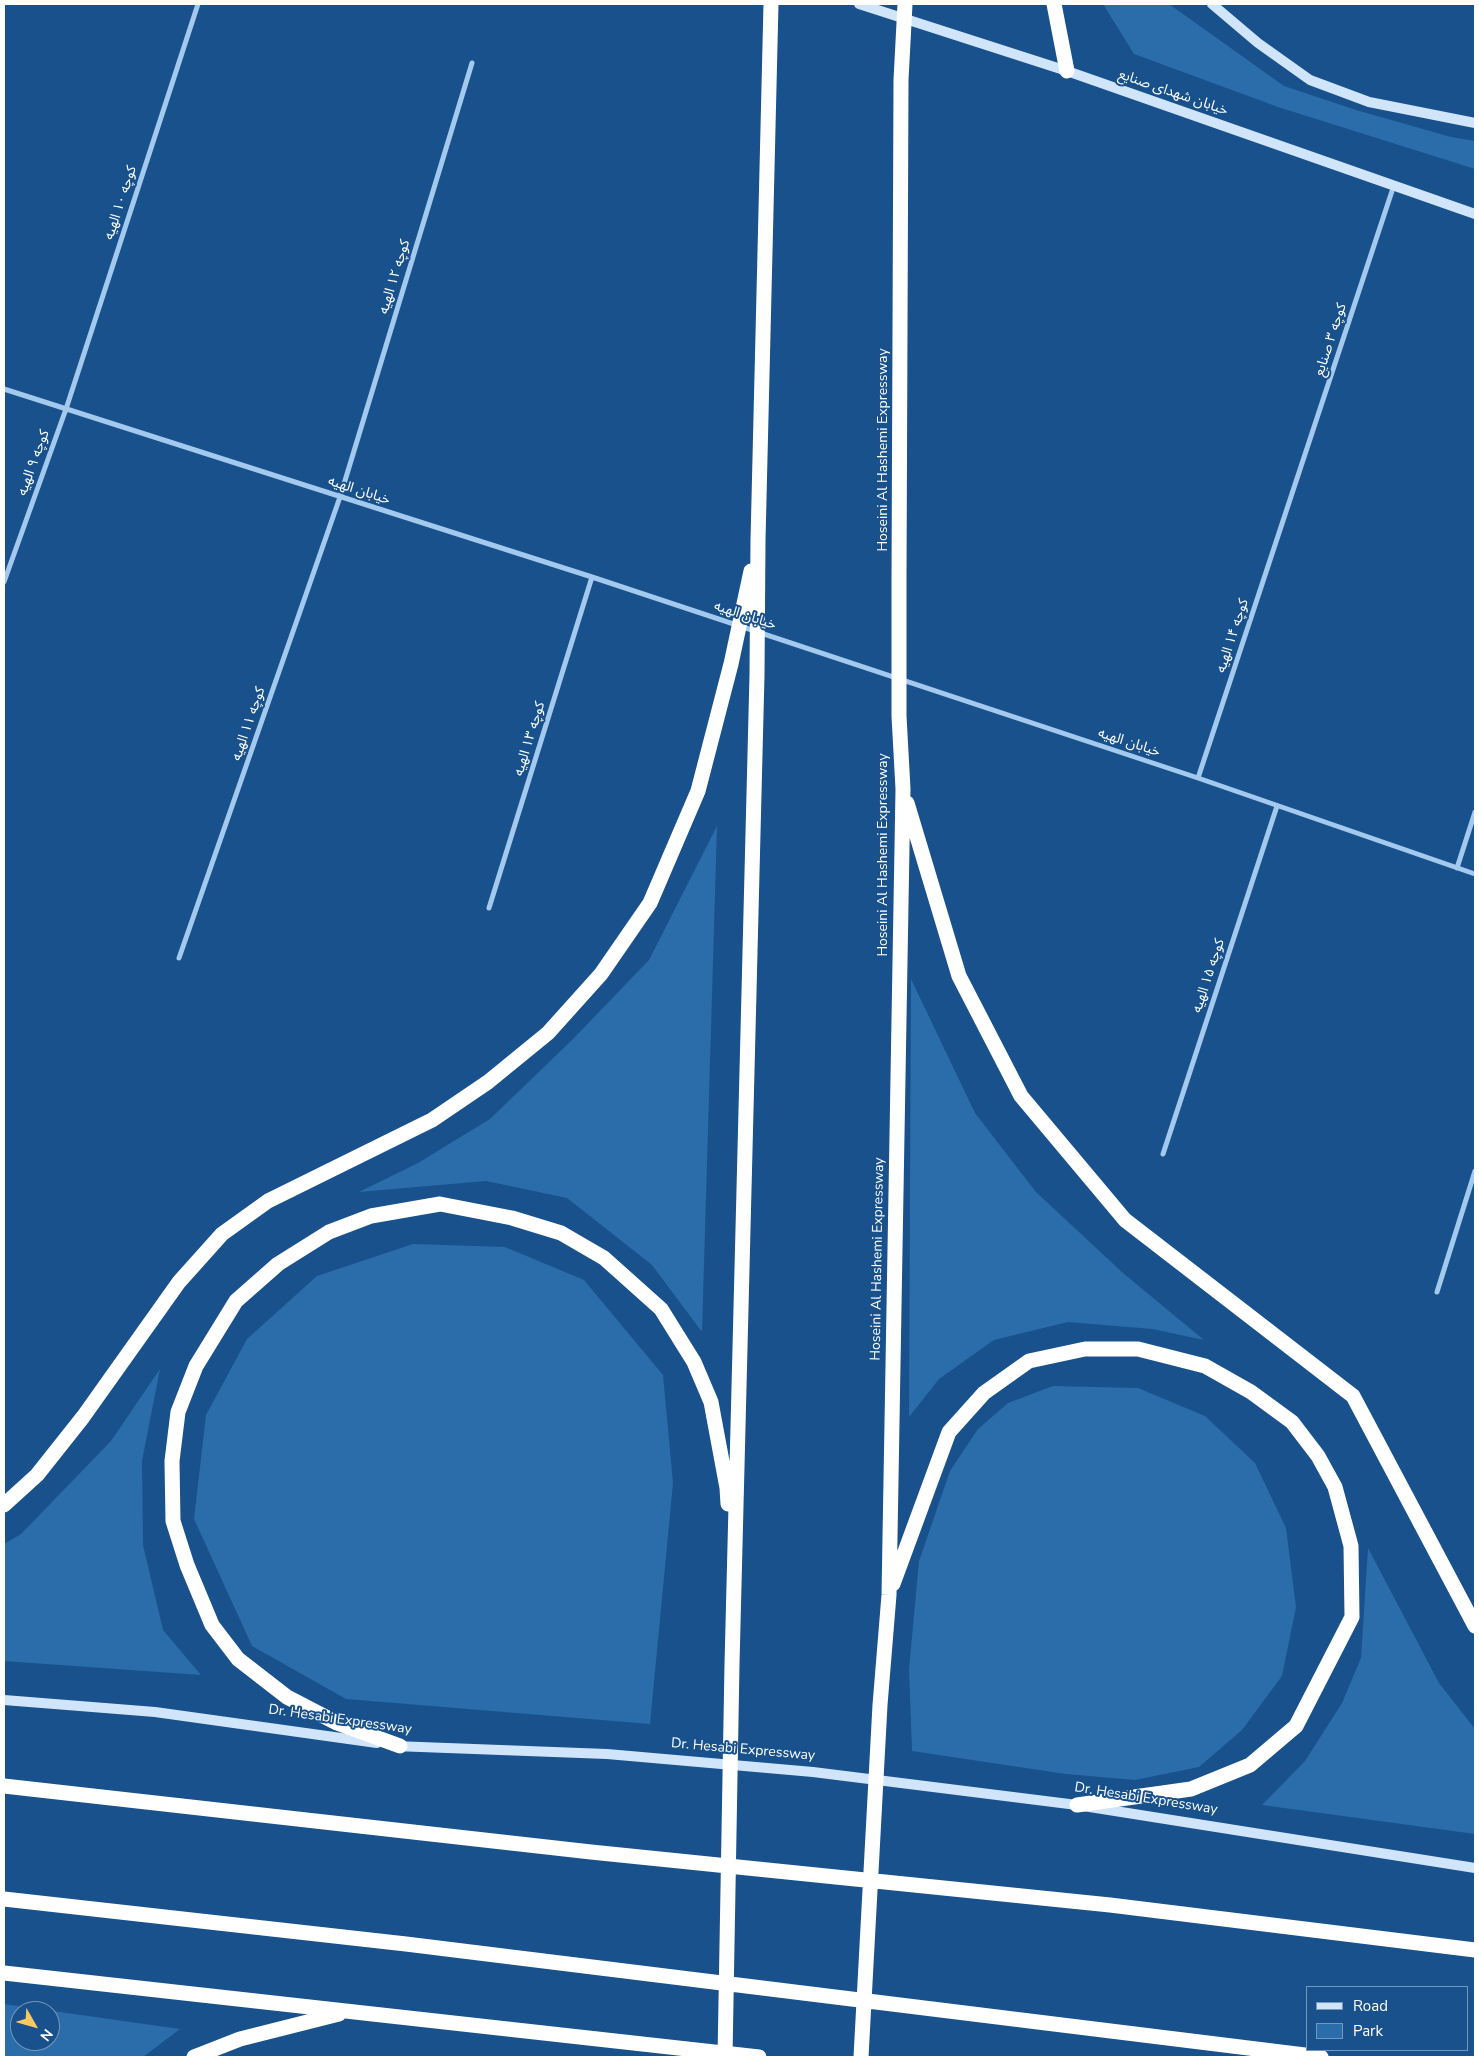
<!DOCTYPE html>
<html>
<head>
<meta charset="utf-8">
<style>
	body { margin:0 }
	#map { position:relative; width:1479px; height:2061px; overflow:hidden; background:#18518c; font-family:"Nunito Sans",sans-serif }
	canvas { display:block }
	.frame { position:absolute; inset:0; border:5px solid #fff; pointer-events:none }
	.legend { position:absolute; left:1306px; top:1986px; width:162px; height:65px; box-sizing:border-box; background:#18518c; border:1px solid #7497ba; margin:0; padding:6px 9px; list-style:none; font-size:15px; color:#fff }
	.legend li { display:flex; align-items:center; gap:10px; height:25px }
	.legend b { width:25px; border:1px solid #7497ba }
	.north { position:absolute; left:10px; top:2001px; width:50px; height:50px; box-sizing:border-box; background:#18518c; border:1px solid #7497ba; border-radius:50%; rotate:128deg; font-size:14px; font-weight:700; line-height:20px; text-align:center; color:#fff }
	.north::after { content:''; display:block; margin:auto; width:18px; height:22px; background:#ffc961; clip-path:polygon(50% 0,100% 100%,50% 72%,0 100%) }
</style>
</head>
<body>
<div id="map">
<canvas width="1479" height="2061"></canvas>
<div class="frame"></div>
<ul class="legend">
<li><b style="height:6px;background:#d1e5fa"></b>Road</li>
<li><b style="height:14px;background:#2b6cab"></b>Park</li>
</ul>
<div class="north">N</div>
</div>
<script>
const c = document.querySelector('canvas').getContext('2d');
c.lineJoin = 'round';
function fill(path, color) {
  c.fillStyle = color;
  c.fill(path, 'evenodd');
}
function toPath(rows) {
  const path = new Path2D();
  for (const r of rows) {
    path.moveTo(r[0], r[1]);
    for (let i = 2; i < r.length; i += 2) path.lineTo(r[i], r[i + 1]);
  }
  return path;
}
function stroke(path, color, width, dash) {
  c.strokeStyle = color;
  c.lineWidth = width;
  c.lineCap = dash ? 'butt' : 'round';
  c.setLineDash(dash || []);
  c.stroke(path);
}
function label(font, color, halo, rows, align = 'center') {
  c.font = font + ' "Nunito Sans","Noto Sans Arabic",sans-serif';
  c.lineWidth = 4;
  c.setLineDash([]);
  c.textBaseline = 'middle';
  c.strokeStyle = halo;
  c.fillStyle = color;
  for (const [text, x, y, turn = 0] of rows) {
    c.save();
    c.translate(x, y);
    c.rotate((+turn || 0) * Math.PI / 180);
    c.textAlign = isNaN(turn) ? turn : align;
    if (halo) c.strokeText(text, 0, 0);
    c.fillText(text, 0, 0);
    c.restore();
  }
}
const green = toPath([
	[1103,4,1169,4,1284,86,1356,110,1451,137,1475,141,1475,169,1278,107,1134,54],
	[717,826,702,1332,652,1265,567,1198,486,1181,359,1192,418,1163,490,1119,573,1039,649,960],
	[911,979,975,1113,1036,1192,1123,1273,1204,1340,1152,1329,1068,1322,994,1340,939,1379,909,1417],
	[413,1244,505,1247,584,1280,663,1375,673,1483,650,1724,346,1699,252,1646,194,1519,206,1415,247,1339,317,1276],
	[160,1369,142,1461,143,1545,163,1630,201,1675,4,1661,4,1544,21,1534,111,1441],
	[1053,1386,1138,1388,1205,1416,1255,1463,1286,1528,1296,1607,1282,1676,1242,1730,1199,1767,1135,1780,1066,1774,912,1751,909,1669,919,1561,950,1471,978,1429,1008,1403],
	[1368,1548,1439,1683,1475,1729,1475,1834,1262,1805,1305,1761,1342,1703,1361,1658],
	[4,2004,180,2029,143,2057,4,2057],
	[20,2011,50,2011,50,2041,20,2041]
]);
const street = toPath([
	[4,389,592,577,1198,778,1475,874],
	[4,582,66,409,198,4],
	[1198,778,1394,185],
	[1457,868,1475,812],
	[489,908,592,577],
	[179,958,340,497,472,63],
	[1163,1154,1277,806],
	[1437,1292,1475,1171]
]);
const secondary = toPath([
	[859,4,1067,71,1475,214],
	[1212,4,1258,43,1310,80,1369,102,1475,123],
	[4,1700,155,1712,377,1743],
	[394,1746,607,1754,813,1772,1077,1805,1475,1868]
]);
const highway = toPath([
	[1054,4,1067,71],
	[907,803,959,976,1021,1096,1125,1220,1353,1396,1475,1626],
	[4,1505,37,1475,83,1417,179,1282,222,1234,268,1201,432,1120,488,1082,548,1033,601,974,650,903,698,791,731,664,751,571],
	[893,1584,949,1432,984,1393,1029,1361,1085,1349,1138,1349,1205,1366,1251,1392,1292,1422,1318,1456,1335,1487,1351,1546,1352,1617,1296,1726,1250,1765,1191,1789,1077,1805],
	[400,1746,337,1723,287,1697,238,1659,212,1625,187,1565,173,1521,172,1461,178,1412,196,1366,236,1301,278,1264,329,1232,371,1216,440,1204,512,1218,561,1233,604,1258,661,1309,694,1362,711,1402,727,1488,728,1504],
	[4,1786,591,1852,1110,1905,1475,1950],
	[4,1899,406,1944,1321,2057],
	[4,1973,759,2057],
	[194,2057,240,2039,339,2014],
	[725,2057,732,1664,757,675,758,540,771,4],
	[861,2057,880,1705,889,1595,903,789,899,716,899,579,901,80,905,4]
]);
const streetNames = [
	["خیابان شهدای صنایع",1173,93,19],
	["کوچه ۱۰ الهیه",121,203,-72],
	["کوچه ۱۲ الهیه",395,277,-73],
	["کوچه ۳ صنایع",1331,340,-72],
	["Hoseini Al Hashemi Expressway",884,450,-90],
	["کوچه ۹ الهیه",34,463,-70],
	["خیابان الهیه",359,491,18],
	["خیابان الهیه",745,616,18],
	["کوچه ۱۴ الهیه",1233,636,-72],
	["کوچه ۱۱ الهیه",249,724,-71],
	["کوچه ۱۳ الهیه",530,739,-73],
	["خیابان الهیه",1129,743,18],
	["Hoseini Al Hashemi Expressway",884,855,-90],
	["کوچه ۱۵ الهیه",1209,976,-72],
	["Hoseini Al Hashemi Expressway",878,1259,-89],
	["Dr. Hesabi Expressway",340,1720,8],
	["Dr. Hesabi Expressway",743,1750,5],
	["Dr. Hesabi Expressway",1146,1799,9]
];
fill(green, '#2b6cab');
stroke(street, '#a4c9ee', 5);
stroke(secondary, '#d1e5fa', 10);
stroke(highway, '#fff', 15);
label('14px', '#fff', '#18518c', streetNames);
</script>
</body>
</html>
